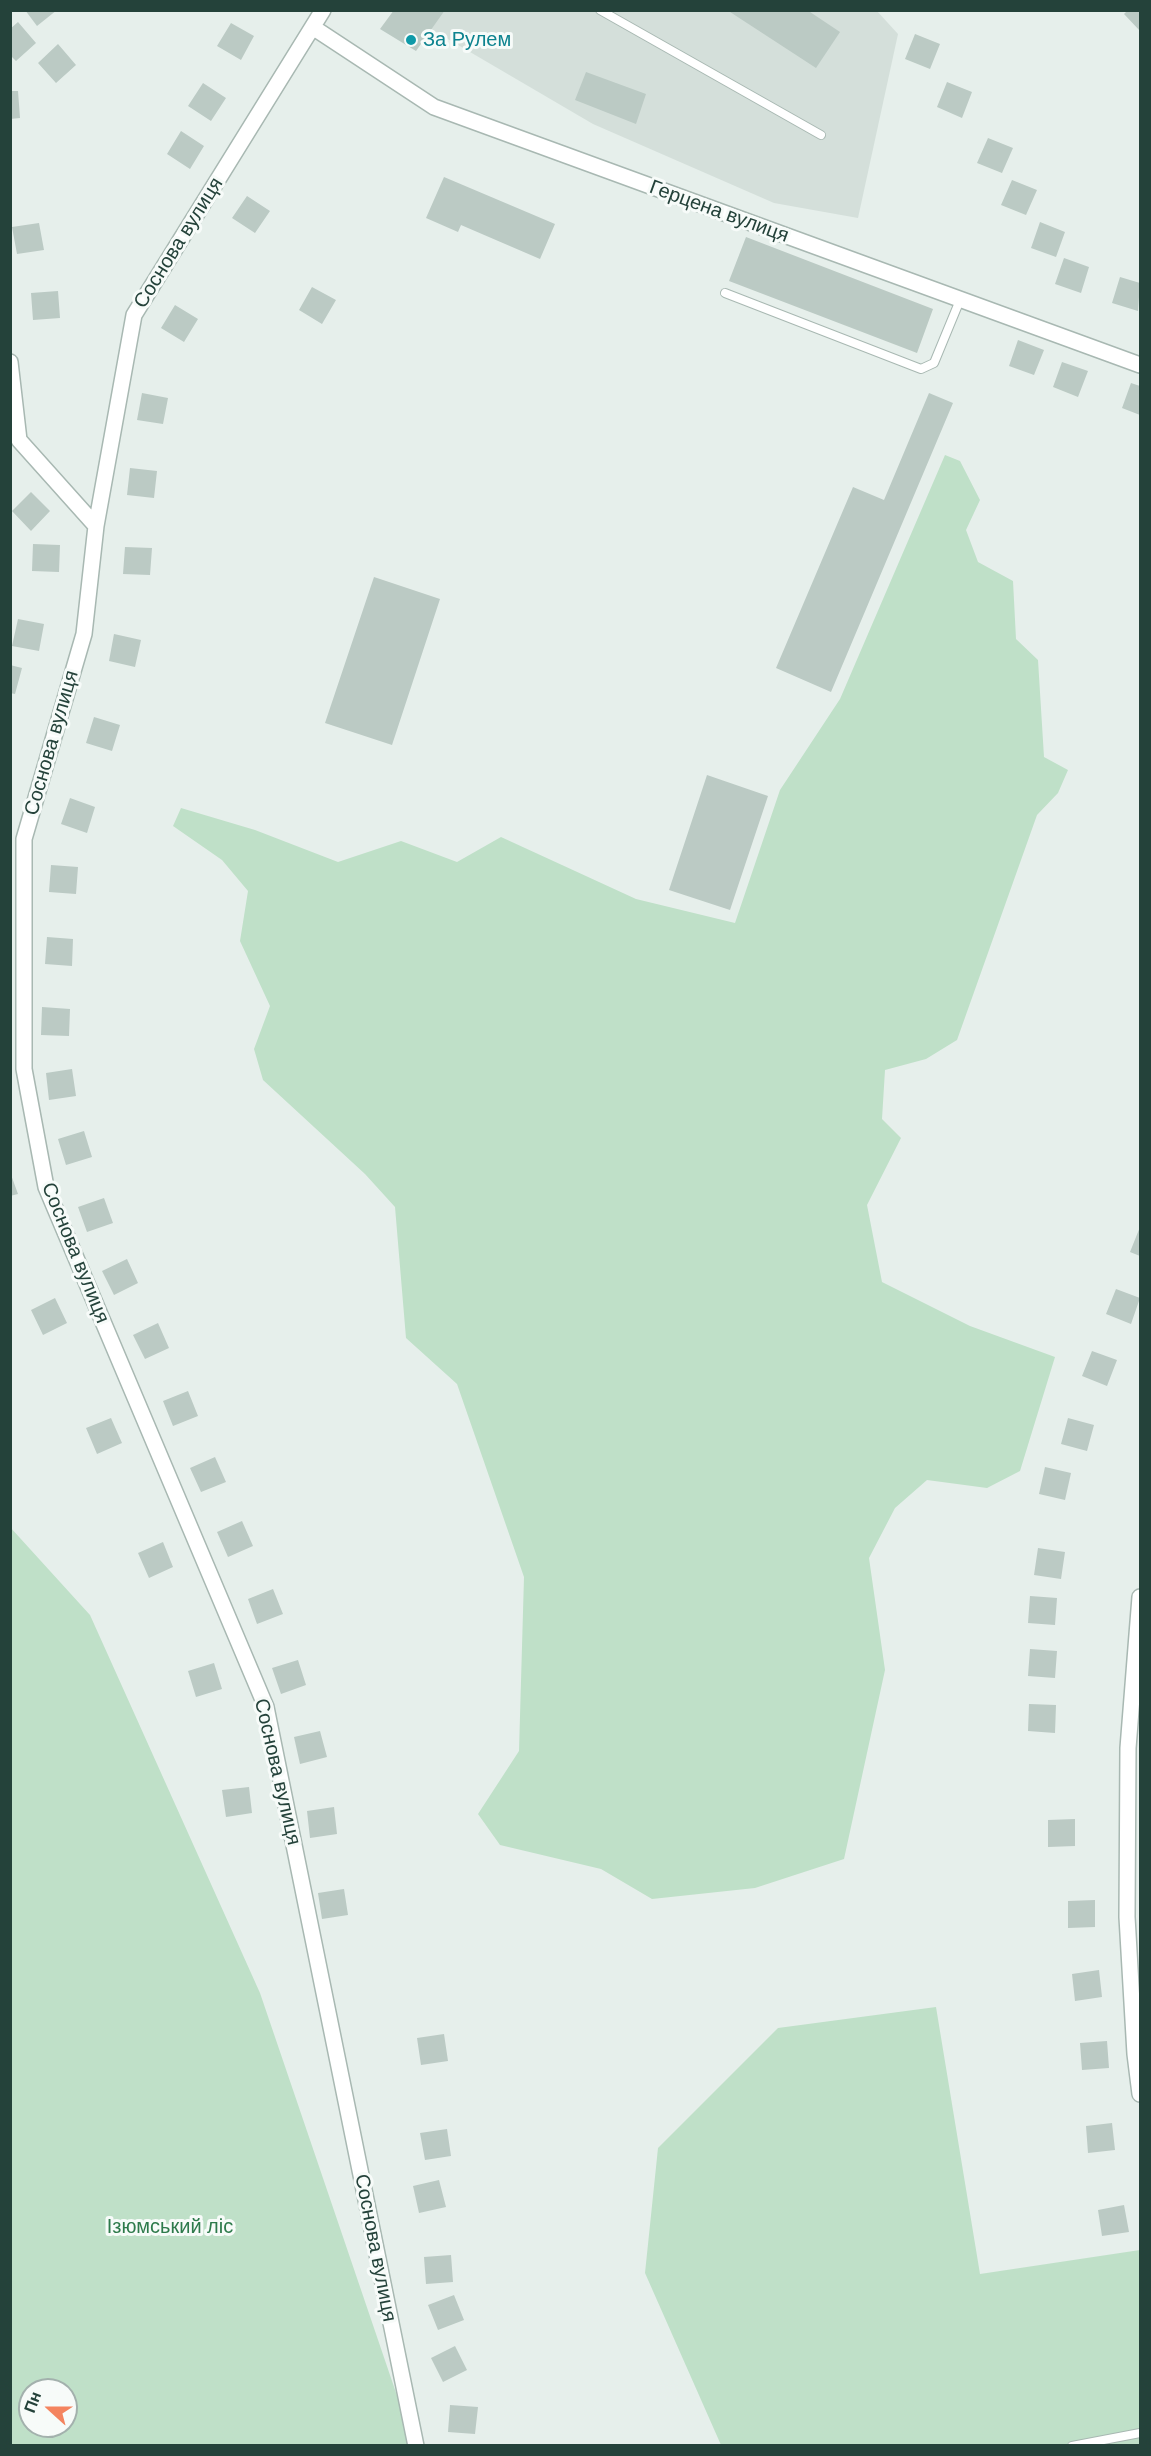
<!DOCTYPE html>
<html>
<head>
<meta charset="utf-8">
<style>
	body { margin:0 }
	#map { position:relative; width:1151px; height:2456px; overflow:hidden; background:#e6efeb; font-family:Helvetica,sans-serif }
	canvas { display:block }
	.frame { position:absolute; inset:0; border:12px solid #24423a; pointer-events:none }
	.north { position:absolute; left:18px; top:2378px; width:60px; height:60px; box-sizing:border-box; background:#f7fbf9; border:2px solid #a3b1ad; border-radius:50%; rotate:291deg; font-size:16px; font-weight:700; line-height:24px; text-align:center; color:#24423a }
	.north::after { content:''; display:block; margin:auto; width:21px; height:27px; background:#f4845f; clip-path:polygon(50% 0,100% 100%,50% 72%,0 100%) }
</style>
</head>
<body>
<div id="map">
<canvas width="1151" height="2456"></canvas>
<div class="frame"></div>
<div class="north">Пн</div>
</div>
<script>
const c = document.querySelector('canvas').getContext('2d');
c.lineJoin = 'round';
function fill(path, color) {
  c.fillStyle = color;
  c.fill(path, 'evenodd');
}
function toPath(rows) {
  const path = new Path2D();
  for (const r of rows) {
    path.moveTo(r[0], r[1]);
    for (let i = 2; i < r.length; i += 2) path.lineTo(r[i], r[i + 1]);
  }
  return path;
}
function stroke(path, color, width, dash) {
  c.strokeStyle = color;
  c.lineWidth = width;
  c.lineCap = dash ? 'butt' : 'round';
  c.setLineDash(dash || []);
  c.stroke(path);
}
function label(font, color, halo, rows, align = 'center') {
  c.font = font + ' Helvetica,sans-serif';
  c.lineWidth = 6;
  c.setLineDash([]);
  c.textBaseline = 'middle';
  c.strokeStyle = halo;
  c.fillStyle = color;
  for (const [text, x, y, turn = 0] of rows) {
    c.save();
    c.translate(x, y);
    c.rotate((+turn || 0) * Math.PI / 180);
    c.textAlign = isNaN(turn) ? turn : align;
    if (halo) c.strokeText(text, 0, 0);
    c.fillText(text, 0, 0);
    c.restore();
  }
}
const built = toPath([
	[400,11,877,11,898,34,858,218,774,203,593,124]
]);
const green = toPath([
	[945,455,960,461,980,500,966,530,978,562,1013,581,1016,639,1038,660,1044,757,1068,770,1058,793,1037,815,957,1040,926,1059,885,1070,882,1119,901,1138,867,1205,882,1282,970,1326,1055,1357,1020,1471,987,1488,927,1480,895,1508,869,1558,885,1670,844,1859,755,1888,652,1899,601,1869,500,1845,478,1814,519,1751,524,1577,457,1384,406,1338,395,1207,365,1174,263,1080,254,1049,270,1006,240,941,248,891,222,860,173,826,181,808,255,830,338,862,401,841,457,862,501,837,636,899,735,923,780,790,840,699],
	[10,1527,90,1615,260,1993,408,2428,409,2445,11,2445],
	[30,2390,66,2390,66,2426,30,2426],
	[936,2007,980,2274,1140,2250,1140,2445,721,2445,645,2273,658,2148,778,2028]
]);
const building = toPath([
	[25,10,57,10,37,26],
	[394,10,445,10,416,51,380,29],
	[727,10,807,10,840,32,816,68],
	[1128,10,1140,10,1140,31,1124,14],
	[18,22,36,43,16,61,10,55,10,29],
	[231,23,254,36,241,60,217,46],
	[915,34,940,44,930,69,905,59],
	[58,44,76,65,56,83,38,63],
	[586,72,646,94,636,124,575,100],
	[947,82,972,92,962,118,937,107],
	[203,83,226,98,211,121,188,106],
	[10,91,18,91,20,118,10,119],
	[181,131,204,146,190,169,167,154],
	[988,138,1013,148,1002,173,977,163],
	[444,177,555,224,540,259,461,225,458,232,426,218],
	[1012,180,1037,190,1026,215,1001,205],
	[247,196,270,211,255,233,232,218],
	[1040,222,1065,232,1056,257,1031,248],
	[39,223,44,250,17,254,12,227],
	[746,237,933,309,917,353,729,281],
	[1064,258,1089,267,1081,293,1055,284],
	[1120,277,1140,283,1138,311,1112,303],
	[312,287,336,300,322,324,299,310],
	[58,291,60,318,33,320,31,293],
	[175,305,198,319,184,342,161,328],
	[1018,340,1044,350,1034,375,1009,366],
	[1062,362,1088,371,1078,397,1053,387],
	[1131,383,1140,386,1140,415,1122,408],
	[142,393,168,398,163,424,137,420],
	[929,393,953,403,831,692,776,668,853,487,884,500],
	[130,468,157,471,154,498,127,495],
	[31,492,50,511,31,531,12,511],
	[33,544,60,545,59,572,32,571],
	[125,547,152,548,150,575,123,574],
	[374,577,440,599,392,745,325,723],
	[18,619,44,624,39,651,12,646],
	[114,634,141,640,135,667,109,661],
	[10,665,22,668,15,694,10,693],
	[94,717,120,725,112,751,86,743],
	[707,775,768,796,730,910,669,890],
	[70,798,95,807,87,833,61,824],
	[51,865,78,867,76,894,49,892],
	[47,937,73,939,72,966,45,964],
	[42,1007,70,1009,69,1036,41,1035],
	[72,1069,76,1096,49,1100,46,1073],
	[84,1131,92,1157,66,1165,58,1139],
	[10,1172,18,1194,10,1196],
	[104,1198,113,1223,87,1232,78,1207],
	[1140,1227,1140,1256,1130,1252],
	[127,1259,138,1283,114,1295,102,1271],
	[1116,1289,1140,1298,1131,1324,1106,1314],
	[55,1298,67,1323,43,1335,31,1310],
	[158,1323,169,1348,145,1359,133,1335],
	[1092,1351,1117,1360,1107,1386,1082,1376],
	[188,1391,198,1416,173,1426,163,1401],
	[111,1418,122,1443,97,1454,86,1428],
	[1068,1418,1094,1425,1087,1451,1061,1444],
	[215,1457,226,1482,201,1492,190,1468],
	[1045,1467,1071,1473,1065,1500,1039,1494],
	[242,1521,253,1546,228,1557,217,1532],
	[163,1542,173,1567,149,1578,138,1553],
	[1038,1548,1065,1552,1061,1579,1034,1575],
	[273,1589,283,1614,257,1624,248,1599],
	[1030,1596,1057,1598,1055,1625,1028,1623],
	[1030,1649,1057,1651,1055,1678,1028,1676],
	[298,1660,306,1685,281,1694,272,1668],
	[214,1663,222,1689,196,1697,188,1671],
	[1029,1704,1056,1705,1055,1733,1028,1731],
	[320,1731,327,1757,300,1764,294,1737],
	[249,1787,252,1813,226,1817,222,1790],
	[334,1807,337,1834,310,1838,307,1811],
	[1075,1819,1075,1846,1048,1847,1048,1820],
	[344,1889,348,1915,322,1919,318,1893],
	[1095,1900,1095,1927,1068,1928,1068,1901],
	[1099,1970,1102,1997,1075,2001,1072,1974],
	[444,2034,448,2061,421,2065,417,2038],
	[1107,2041,1109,2068,1082,2070,1080,2043],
	[1112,2123,1115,2150,1088,2153,1086,2126],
	[447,2129,451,2156,425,2160,420,2133],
	[439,2180,446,2207,419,2213,413,2186],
	[1124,2205,1129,2232,1102,2236,1098,2210],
	[451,2255,453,2282,426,2284,424,2257],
	[454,2295,464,2320,438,2330,428,2305],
	[455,2346,467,2370,443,2382,431,2358],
	[450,2405,478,2407,475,2434,448,2432]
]);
const service = toPath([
	[600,10,821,135],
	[725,293,921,369,934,363,960,300],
	[1072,2446,1140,2433]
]);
const minor = toPath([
	[323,10,134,315,96,526,84,634,24,839,24,1069,46,1187,266,1707,416,2446],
	[314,28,434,107,1140,365],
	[10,362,19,440,96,526],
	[1140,1597,1128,1748,1127,1917,1135,2054,1140,2094]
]);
const markers = [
	[411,40,6,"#0f9aa8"]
];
const cultureNames = [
	["За Рулем",423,40]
];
const streetNames = [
	["Герцена вулиця",719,212,20],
	["Соснова вулиця",179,243,-58],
	["Соснова вулиця",52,743,-74],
	["Соснова вулиця",75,1253,68],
	["Соснова вулиця",277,1772,77],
	["Соснова вулиця",375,2248,79]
];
const parkNames = [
	["Ізюмський ліс",170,2227]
];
fill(built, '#d4dfda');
fill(green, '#bfe0c8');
fill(building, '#bbcac4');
stroke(service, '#a8b8b2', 10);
stroke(minor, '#a8b8b2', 18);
stroke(service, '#fff', 8);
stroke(minor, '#fff', 15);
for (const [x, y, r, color] of markers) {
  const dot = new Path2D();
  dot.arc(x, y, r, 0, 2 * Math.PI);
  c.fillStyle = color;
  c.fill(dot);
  stroke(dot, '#f7fbf9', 2);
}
label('20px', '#0d838f', '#f7fbf9', cultureNames, 'left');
label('20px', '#24423a', '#f7fbf9', streetNames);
label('20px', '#2d7a4b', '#f7fbf9', parkNames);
</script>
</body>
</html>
